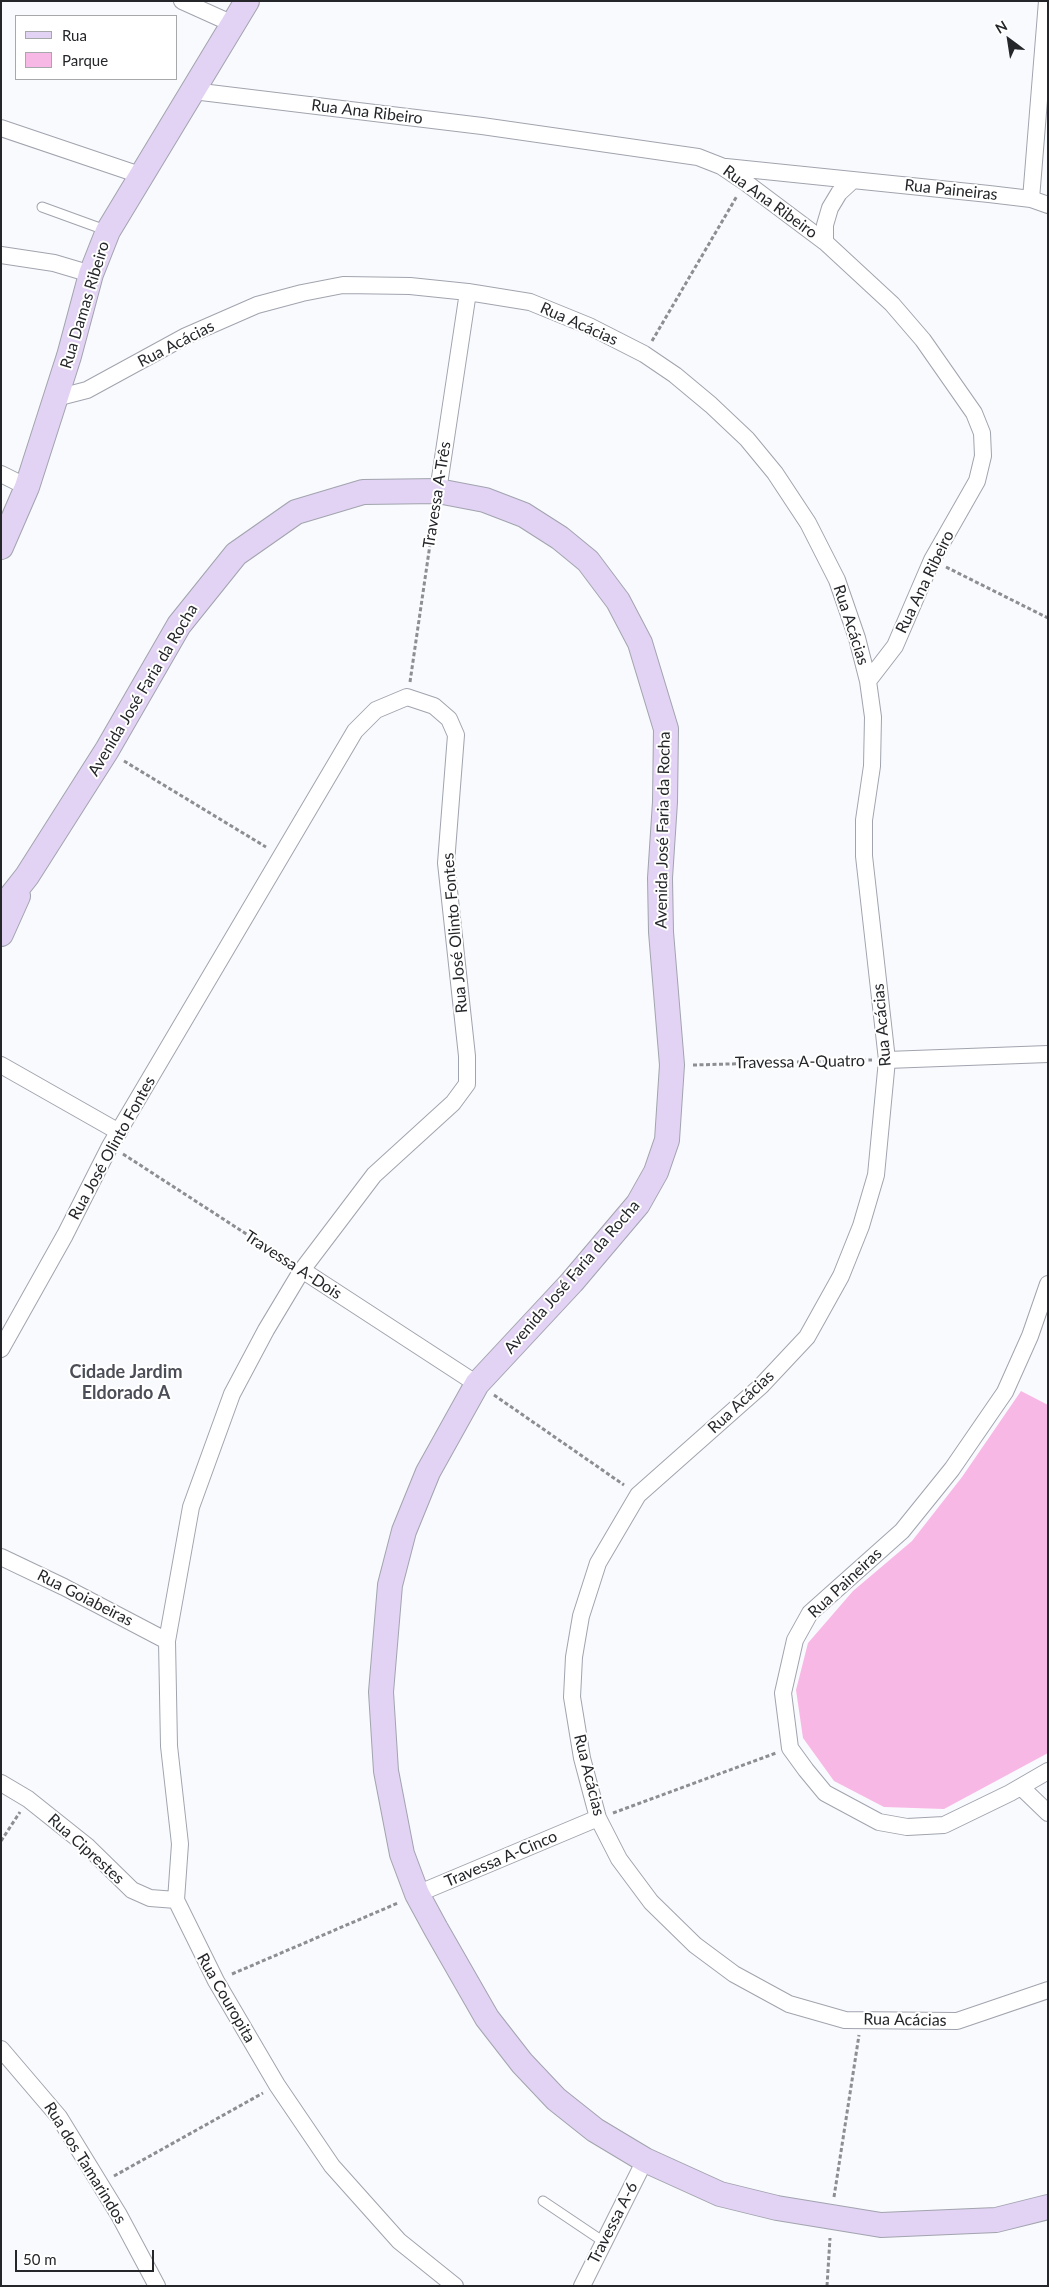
<!DOCTYPE html>
<html>
<head>
<meta charset="utf-8">
<style>
	body { margin:0 }
	#map { position:relative; width:1049px; height:2287px; overflow:hidden; background:#f9fafe; font-family:Lato,sans-serif }
	canvas { display:block }
	.frame { position:absolute; inset:0; border:2px solid #242629; pointer-events:none }
	.legend { position:absolute; left:15px; top:15px; width:162px; height:65px; box-sizing:border-box; background:#fff; border:1px solid #a7a8a9; margin:0; padding:6px 9px; list-style:none; font-size:15px; color:#242629 }
	.legend li { display:flex; align-items:center; gap:10px; height:25px }
	.legend b { width:25px; border:1px solid #a7a8a9 }
	.north { position:absolute; left:984px; top:15px; width:50px; height:50px; -webkit-text-stroke:4px #fff; paint-order:stroke; rotate:329deg; font-size:14px; font-weight:700; line-height:20px; text-align:center; color:#242629 }
	.north::after { content:''; display:block; margin:auto; width:18px; height:22px; background:#242629; clip-path:polygon(50% 0,100% 100%,50% 72%,0 100%) }
	.scale { position:absolute; left:15px; top:2250px; width:139px; height:22px; box-sizing:border-box; border:2px solid #242629; border-top:0; padding-left:6px; font-size:15px; line-height:18px; white-space:nowrap; color:#242629; -webkit-text-stroke:4px #fff; paint-order:stroke }
</style>
</head>
<body>
<div id="map">
<canvas width="1049" height="2287"></canvas>
<div class="frame"></div>
<ul class="legend">
<li><b style="height:6px;background:#e2d2f3"></b>Rua</li>
<li><b style="height:14px;background:#f8b8e5"></b>Parque</li>
</ul>
<div class="north">N</div>
<div class="scale">50 m</div>
</div>
<script>
const c = document.querySelector('canvas').getContext('2d');
c.lineJoin = 'round';
function fill(path, color) {
  c.fillStyle = color;
  c.fill(path, 'evenodd');
}
function toPath(rows) {
  const path = new Path2D();
  for (const r of rows) {
    path.moveTo(r[0], r[1]);
    for (let i = 2; i < r.length; i += 2) path.lineTo(r[i], r[i + 1]);
  }
  return path;
}
function stroke(path, color, width, dash) {
  c.strokeStyle = color;
  c.lineWidth = width;
  c.lineCap = dash ? 'butt' : 'round';
  c.setLineDash(dash || []);
  c.stroke(path);
}
function label(font, color, halo, rows, align = 'center') {
  c.font = font + ' Lato,sans-serif';
  c.lineWidth = 4;
  c.setLineDash([]);
  c.textBaseline = 'middle';
  c.strokeStyle = halo;
  c.fillStyle = color;
  for (const [text, x, y, turn = 0] of rows) {
    c.save();
    c.translate(x, y);
    c.rotate((+turn || 0) * Math.PI / 180);
    c.textAlign = isNaN(turn) ? turn : align;
    if (halo) c.strokeText(text, 0, 0);
    c.fillText(text, 0, 0);
    c.restore();
  }
}
const green = toPath([
	[1021,1391,1048,1405,1048,1753,944,1809,884,1807,834,1781,803,1738,796,1690,808,1643,853,1591,912,1541,962,1477]
]);
const path = toPath([
	[652,341,737,196],
	[946,567,1048,618],
	[410,682,435,510],
	[124,761,266,847],
	[693,1065,872,1060],
	[123,1154,288,1261],
	[494,1395,624,1485],
	[613,1813,776,1753],
	[1,1841,20,1812],
	[232,1974,398,1903],
	[114,2176,263,2093],
	[834,2197,859,2035],
	[827,2286,830,2238]
]);
const lane = toPath([
	[42,207,108,231],
	[543,2201,604,2242]
]);
const street = toPath([
	[182,1,233,24],
	[193,91,482,126,698,157,721,166,745,182,825,242,892,304,923,340,974,413,982,433,983,456,977,481,932,560,895,646,868,681],
	[1,128,140,175],
	[726,167,989,194,1031,199,1048,205],
	[1031,199,1047,1],
	[825,242,825,225,830,208,839,193,852,181],
	[1,255,54,263,91,274],
	[56,398,87,390,186,336,257,305,302,293,343,285,410,286,468,292,530,302,589,326,644,354,675,375,711,405,747,439,775,473,808,523,837,580,857,638,868,681,873,717,872,766,864,820,864,856,887,1060,876,1175,861,1226,841,1276,807,1337,761,1386,638,1495,598,1563,581,1616,574,1657,572,1697,582,1758,598,1818,619,1859,651,1902,695,1945,734,1974,789,2004,845,2020,957,2021,1048,1990],
	[1,474,27,487],
	[438,491,468,292],
	[887,1060,1048,1054],
	[1,1065,119,1132],
	[302,1270,477,1384],
	[1048,1284,1030,1336,1005,1392,952,1469,902,1531,810,1613,795,1640,783,1693,790,1748,806,1770,825,1793,879,1822,907,1827,944,1825,1010,1793,1048,1771],
	[1,1349,65,1235,110,1146,355,731,376,710,407,697,434,706,449,719,456,735,446,863,467,1056,467,1084,453,1103,374,1175,302,1270,266,1330,232,1394,191,1507,167,1641,169,1746,180,1844,176,1900,216,1981,277,2085,332,2166,399,2241,455,2286],
	[1,1557,64,1587,167,1641],
	[1,1783,28,1799,87,1846,132,1890,150,1898,176,1900],
	[1021,1787,1048,1813],
	[417,1894,598,1818],
	[1,2049,59,2117,119,2215,157,2286],
	[582,2286,645,2160]
]);
const secondary = toPath([
	[1,547,27,487,69,356,91,274,108,231,247,1],
	[1,909,27,876,107,750,179,625,236,554,296,512,363,492,438,491,485,500,524,515,560,538,588,561,618,601,640,643,666,729,665,802,660,878,661,932,672,1065,667,1140,656,1172,638,1204,572,1282,477,1384,428,1472,404,1531,390,1585,381,1692,386,1771,402,1854,417,1894,436,1929,487,2018,522,2063,556,2099,595,2130,645,2160,720,2194,777,2208,881,2225,996,2220,1048,2207],
	[1,934,18,896]
]);
const streetNames = [
	["Rua Ana Ribeiro",367,112,7],
	["Rua Paineiras",951,190,6],
	["Rua Ana Ribeiro",770,202,36],
	["Rua Damas Ribeiro",85,305,-73],
	["Rua Acácias",579,324,24],
	["Rua Acácias",176,344,-27],
	["Travessa A-Três",437,495,-81],
	["Rua Ana Ribeiro",925,582,-64],
	["Rua Acácias",851,625,72],
	["Avenida José Faria da Rocha",143,690,-59],
	["Avenida José Faria da Rocha",663,830,-89],
	["Rua José Olinto Fontes",455,933,-95],
	["Rua Acácias",882,1025,-95],
	["Travessa A-Quatro",800,1062,-1],
	["Rua José Olinto Fontes",112,1148,-61],
	["Travessa A-Dois",293,1265,33],
	["Avenida José Faria da Rocha",572,1277,-49],
	["Rua Acácias",741,1402,-43],
	["Rua Paineiras",845,1583,-43],
	["Rua Goiabeiras",85,1598,27],
	["Rua Acácias",589,1775,76],
	["Rua Ciprestes",86,1849,42],
	["Travessa A-Cinco",501,1859,-23],
	["Rua Couropita",226,1998,60],
	["Rua Acácias",905,2020,1],
	["Rua dos Tamarindos",85,2163,58],
	["Travessa A-6",613,2223,-63]
];
const neighbourhoodNames = [
	["Cidade Jardim",126,1372],
	["Eldorado A",126,1393]
];
fill(green, '#f8b8e5');
stroke(lane, '#a1a4ae', 11);
stroke(street, '#a1a4ae', 18);
stroke(secondary, '#a1a4ae', 26);
stroke(path, '#8c8e91', 3, [4, 2.5]);
stroke(lane, '#fff', 9);
stroke(street, '#fff', 16);
stroke(secondary, '#e2d2f3', 24);
label('16px', '#242629', '#fff', streetNames);
label('bold 18px', '#4b4e56', '#fff', neighbourhoodNames);
</script>
</body>
</html>
